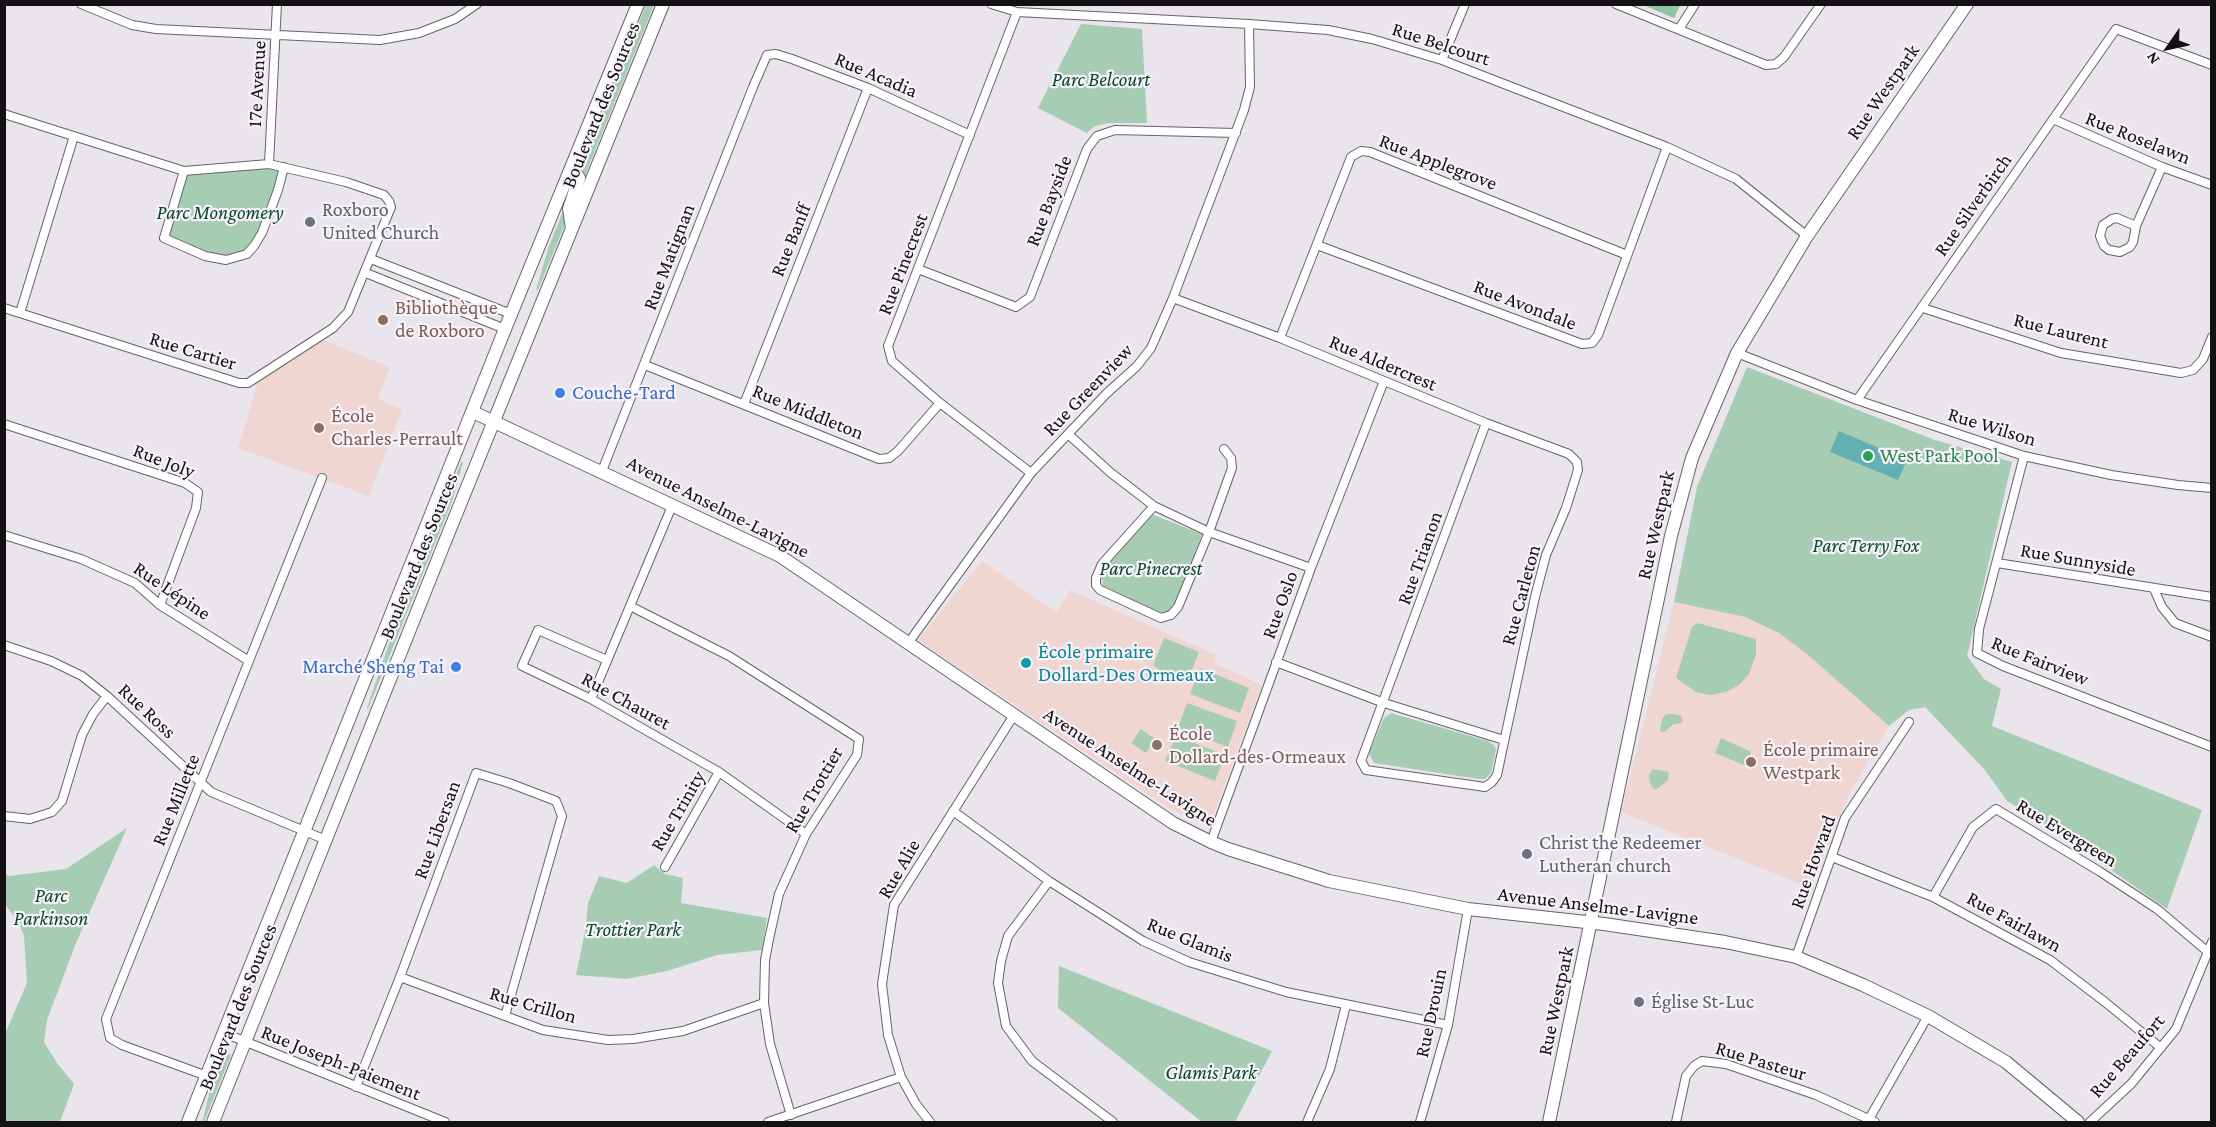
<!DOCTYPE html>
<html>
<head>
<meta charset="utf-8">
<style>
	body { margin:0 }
	#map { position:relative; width:2216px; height:1127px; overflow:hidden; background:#eae4ec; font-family:"Crimson Pro",serif }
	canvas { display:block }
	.frame { position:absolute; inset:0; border:6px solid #131113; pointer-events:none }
	.north { position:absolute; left:2138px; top:18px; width:60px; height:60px; -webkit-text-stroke:4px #f7f1f9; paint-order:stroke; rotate:236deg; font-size:16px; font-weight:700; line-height:24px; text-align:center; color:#131113 }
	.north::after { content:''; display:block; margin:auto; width:21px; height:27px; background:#131113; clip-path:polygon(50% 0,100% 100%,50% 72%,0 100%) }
</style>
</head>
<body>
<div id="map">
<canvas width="2216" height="1127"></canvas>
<div class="frame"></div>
<div class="north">N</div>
</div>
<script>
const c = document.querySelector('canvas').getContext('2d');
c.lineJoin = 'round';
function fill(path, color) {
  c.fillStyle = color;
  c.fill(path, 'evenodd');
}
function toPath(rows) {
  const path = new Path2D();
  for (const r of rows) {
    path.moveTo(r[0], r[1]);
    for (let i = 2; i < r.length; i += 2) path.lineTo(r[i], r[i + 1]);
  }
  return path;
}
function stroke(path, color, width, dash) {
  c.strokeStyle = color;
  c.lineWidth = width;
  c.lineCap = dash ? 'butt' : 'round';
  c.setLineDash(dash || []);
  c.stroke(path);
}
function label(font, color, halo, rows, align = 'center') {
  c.font = font + ' "Crimson Pro",serif';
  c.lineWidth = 4.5;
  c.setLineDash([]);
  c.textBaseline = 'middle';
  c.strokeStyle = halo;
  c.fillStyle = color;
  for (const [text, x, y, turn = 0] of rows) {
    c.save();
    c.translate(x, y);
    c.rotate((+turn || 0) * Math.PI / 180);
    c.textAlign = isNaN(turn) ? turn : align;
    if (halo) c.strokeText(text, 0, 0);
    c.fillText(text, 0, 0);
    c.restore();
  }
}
const education = toPath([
	[315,337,390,367,378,399,402,409,369,496,238,448,260,376],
	[982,561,1057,613,1070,590,1216,655,1215,664,1262,685,1209,827,1165,806,918,640],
	[1674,602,1745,617,1779,633,1808,655,1889,726,1847,798,1811,888,1621,812]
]);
const green = toPath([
	[646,5,654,5,585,175,581,166],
	[1081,24,1142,29,1147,123,1109,123,1095,126,1087,133,1038,108],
	[284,167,261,232,250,247,230,260,167,240,184,171],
	[566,204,565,224,538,290,536,290,549,246],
	[1747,367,1935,440,2012,462,1967,656,1984,679,2001,689,1992,726,2202,810,2167,909,2061,835,2007,801,1985,770,1925,707,1909,710,1889,726,1808,655,1779,633,1745,617,1674,602,1697,487],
	[461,462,463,462,453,499,368,709,367,708,393,632],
	[1151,514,1202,534,1175,604,1169,611,1161,613,1103,586,1102,577,1107,565],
	[1698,623,1756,639,1756,655,1749,674,1739,685,1726,692,1711,695,1696,692,1676,678,1692,627],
	[1164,638,1199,652,1190,674,1185,680,1175,682,1153,665],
	[1200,668,1249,688,1240,713,1190,694],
	[1187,703,1237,721,1228,747,1178,728],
	[1391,713,1488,741,1494,745,1496,750,1491,773,1485,779,1479,779,1374,763,1369,753,1384,718],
	[1666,714,1674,714,1681,716,1683,721,1681,723,1674,724,1664,732,1660,731,1662,719],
	[1141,729,1155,739,1146,753,1131,743],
	[1176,736,1225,755,1215,781,1165,761],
	[1721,738,1751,752,1746,766,1715,753],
	[1653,769,1669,772,1668,780,1656,790,1652,788,1650,782,1649,774],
	[127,828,76,943,47,1020,44,1042,57,1063,74,1084,60,1122,5,1122,5,1034,27,983,24,936,20,925,5,904,5,874,9,876,66,869],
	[654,865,665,874,683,878,681,903,767,918,762,950,717,955,667,971,627,979,576,975,586,927,588,903,599,876,627,883],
	[1059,966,1272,1051,1235,1122,1202,1122,1058,1008],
	[225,1052,231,1055,204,1122,202,1122,210,1091]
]);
const forest = toPath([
	[1643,5,1680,5,1674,18]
]);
const water = toPath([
	[1839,431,1907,460,1898,480,1830,452]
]);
const street = toPath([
	[81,4,132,25,156,29,380,40,419,33,455,19,477,4],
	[991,4,1017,12,1249,24,1328,30,1372,39,1442,60,1667,147,1736,179,1807,236],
	[1616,4,1766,65,1776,64,1784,57,1821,4],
	[1017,12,888,346,892,361,940,403,1031,473],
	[1679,29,1695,4],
	[1442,60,1465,4],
	[4,114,184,171,269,164,346,182,384,195,389,201,391,207,348,312,333,328,248,383,239,383,4,308],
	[2053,119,2162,167,2212,185],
	[269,164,277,4],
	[184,171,164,238,205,256,226,260,247,254,254,246,262,233,278,190,284,167],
	[2117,218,2136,226,2133,242,2130,247,2120,252,2109,250,2104,246,2100,236,2103,225,2112,219,2117,218],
	[2136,226,2162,167],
	[1317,245,1582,344,1592,343,1598,335,1667,147],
	[371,259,511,314],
	[918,269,1016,307,1030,297,1087,149,1097,136,1115,130,1236,133],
	[366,273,505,329],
	[1173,298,1280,338,1486,423,1569,454,1577,462,1578,470,1566,508,1546,555,1535,597,1497,775,1492,782,1485,787,1366,770,1361,761,1486,423],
	[1923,308,2061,353,2181,373,2193,370,2203,359,2212,337],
	[20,313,74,136],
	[1280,338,1351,157,1361,151,1370,152,1627,255],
	[1737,353,1857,400,2024,456,2111,475,2178,485,2212,488],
	[645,365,879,459,889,458,898,451,940,403],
	[1857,400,2116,29,2212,65],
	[744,404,868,88],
	[4,424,185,483,198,492,196,508,160,605],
	[1068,434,1111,473,1154,506,1209,532,1311,568],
	[2024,456,1979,629,1977,653,2003,666,2212,747],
	[602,471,753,87,767,55,776,54,792,59,868,88,970,135],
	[1154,506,1102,564,1096,578,1096,585,1100,590,1161,618,1171,615,1178,607,1209,532,1232,468,1231,458,1224,449],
	[4,535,81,559,135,583,160,605,249,661],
	[1997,563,2212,597],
	[2154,589,2162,607,2175,623,2212,637],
	[630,606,729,656,859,739,857,755,806,834,779,894,769,939,765,960,764,1003,770,1044,791,1115],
	[909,642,1031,473,1106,394,1137,366,1151,348,1173,298,1244,110,1250,87,1249,24],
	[4,645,51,661,82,676,107,696,211,792,326,840],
	[607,660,538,630,522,666,591,699,719,772,806,834],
	[1276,662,1384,703,1504,740],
	[591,699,672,506],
	[953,811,1049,881,1143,941,1189,962,1286,992,1448,1025],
	[4,816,30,819,52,812,62,801,82,735,93,714,107,696],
	[1211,842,1311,568,1384,381],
	[1832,857,1933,897,2050,960,2105,1002,2161,1048],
	[665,867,719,772],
	[1049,881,1008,936,1001,961,998,983,1006,1026,1032,1061,1113,1122],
	[1933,897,1973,827,1996,809,2099,871,2157,909,2208,952],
	[1796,957,1845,818,1909,722],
	[400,977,543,1030,608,1040,633,1039,683,1031,764,1003],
	[224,1033,445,1122],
	[207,1076,122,1045,110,1038,106,1019,322,478],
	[356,1087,400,977,476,773,509,783,556,801,562,816,505,1016],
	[1869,1119,1928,1016],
	[768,1122,901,1077],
	[930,1122,916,1104,901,1077,888,1035,882,984,894,905,1014,715],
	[1307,1122,1330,1069,1346,1005],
	[1420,1122,1448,1025,1468,909],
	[1676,1122,1686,1076,1694,1066,1702,1061,1726,1064,1816,1095,1875,1122],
	[2090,1122,2131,1084,2176,1029,2212,942]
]);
const secondary = toPath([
	[572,169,579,178,569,209,572,228],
	[473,412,780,556,1173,823,1211,842,1228,849,1329,881,1468,909,1604,924,1725,942,1796,957,1863,985,1928,1016,2006,1062,2078,1122],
	[188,1122,505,329,638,4],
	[213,1122,442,549,663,4],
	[1549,1122,1671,536,1692,458,1737,353,1807,236,1967,4]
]);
const markers = [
	[310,222,6,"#6b7280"],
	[383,320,6,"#8d6e63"],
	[560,393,6,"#3f7fe0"],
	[319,428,6,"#8d6e63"],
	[1868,456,6,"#2e9e5b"],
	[1026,663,6,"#0f9aa8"],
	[456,667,6,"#3f7fe0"],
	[1157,745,6,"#8d6e63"],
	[1751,762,6,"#8d6e63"],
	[1527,854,6,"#6b7280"],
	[1639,1002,6,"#6b7280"]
];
const streetNames = [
	["Rue Belcourt",1441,44,18],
	["Rue Acadia",876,75,23],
	["17e Avenue",257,84,-87],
	["Rue Westpark",1883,92,-55],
	["Boulevard des Sources",601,105,-68],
	["Rue Roselawn",2138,138,22],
	["Rue Applegrove",1438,162,21],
	["Rue Bayside",1049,201,-69],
	["Rue Silverbirch",1973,205,-55],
	["Rue Banff",791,240,-68],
	["Rue Matignan",669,257,-69],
	["Rue Pinecrest",903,264,-69],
	["Rue Avondale",1525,305,21],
	["Rue Laurent",2061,331,14],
	["Rue Cartier",193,351,17],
	["Rue Aldercrest",1383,363,23],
	["Rue Greenview",1088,390,-46],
	["Rue Middleton",808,412,22],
	["Rue Wilson",1992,427,17],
	["Rue Joly",164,461,21],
	["Avenue Anselme-Lavigne",718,507,27],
	["Rue Westpark",1656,525,-77],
	["Boulevard des Sources",419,556,-68],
	["Rue Trianon",1420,558,-70],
	["Rue Sunnyside",2078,560,10],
	["Rue Lépine",172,591,34],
	["Rue Carleton",1521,595,-75],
	["Rue Oslo",1280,605,-70],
	["Rue Fairview",2040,661,22],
	["Rue Chauret",626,701,29],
	["Rue Ross",147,711,43],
	["Avenue Anselme-Lavigne",1130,767,33],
	["Rue Trottier",814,790,-60],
	["Rue Millette",176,800,-68],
	["Rue Trinity",678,811,-60],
	["Rue Libersan",437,830,-70],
	["Rue Evergreen",2067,833,31],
	["Rue Howard",1813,862,-70],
	["Rue Alie",899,869,-60],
	["Avenue Anselme-Lavigne",1598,906,7],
	["Rue Fairlawn",2014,922,29],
	["Rue Glamis",1190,940,22],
	["Rue Westpark",1556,1001,-78],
	["Rue Crillon",533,1005,16],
	["Boulevard des Sources",238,1007,-68],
	["Rue Drouin",1431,1013,-78],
	["Rue Beaufort",2127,1056,-49],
	["Rue Pasteur",1761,1061,17],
	["Rue Joseph-Paiement",341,1063,22]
];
const parkNames = [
	["Parc Belcourt",1101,80],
	["Parc Mongomery",220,213],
	["Parc Terry Fox",1866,546],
	["Parc Pinecrest",1151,569],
	["Parc",51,896],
	["Parkinson",51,919],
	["Trottier Park",633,930],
	["Glamis Park",1211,1073]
];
const worshipNames = [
	["Roxboro",322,210],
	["United Church",322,233],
	["Christ the Redeemer",1539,843],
	["Lutheran church",1539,866],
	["Église St-Luc",1651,1002]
];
const educationNames = [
	["Bibliothèque",395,308],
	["de Roxboro",395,331],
	["École",331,416],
	["Charles-Perrault",331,439],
	["École",1169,734],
	["Dollard-des-Ormeaux",1169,757],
	["École primaire",1763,750],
	["Westpark",1763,773]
];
const shopNames = [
	["Couche-Tard",572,393],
	["Marché Sheng Tai",444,667,"right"]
];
const leisureNames = [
	["West Park Pool",1880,456]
];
const cultureNames = [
	["École primaire",1038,652],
	["Dollard-Des Ormeaux",1038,675]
];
fill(education, '#f0d6d1');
fill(green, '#a7ccb4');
fill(forest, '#8dc4a2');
fill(water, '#63afb2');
stroke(street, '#676268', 10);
stroke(secondary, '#676268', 14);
stroke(street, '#fff', 8);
stroke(secondary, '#fff', 12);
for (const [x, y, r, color] of markers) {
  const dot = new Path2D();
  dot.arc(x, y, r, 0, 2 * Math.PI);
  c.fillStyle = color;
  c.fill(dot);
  stroke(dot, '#f7f1f9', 2);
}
label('20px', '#131113', '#f7f1f9', streetNames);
label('italic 20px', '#054b2b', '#f7f1f9', parkNames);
label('20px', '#5b616d', '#f7f1f9', worshipNames, 'left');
label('20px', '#785e54', '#f7f1f9', educationNames, 'left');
label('20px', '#366cbe', '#f7f1f9', shopNames, 'left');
label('20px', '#27864d', '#f7f1f9', leisureNames, 'left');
label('20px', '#0d838f', '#f7f1f9', cultureNames, 'left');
</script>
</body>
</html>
